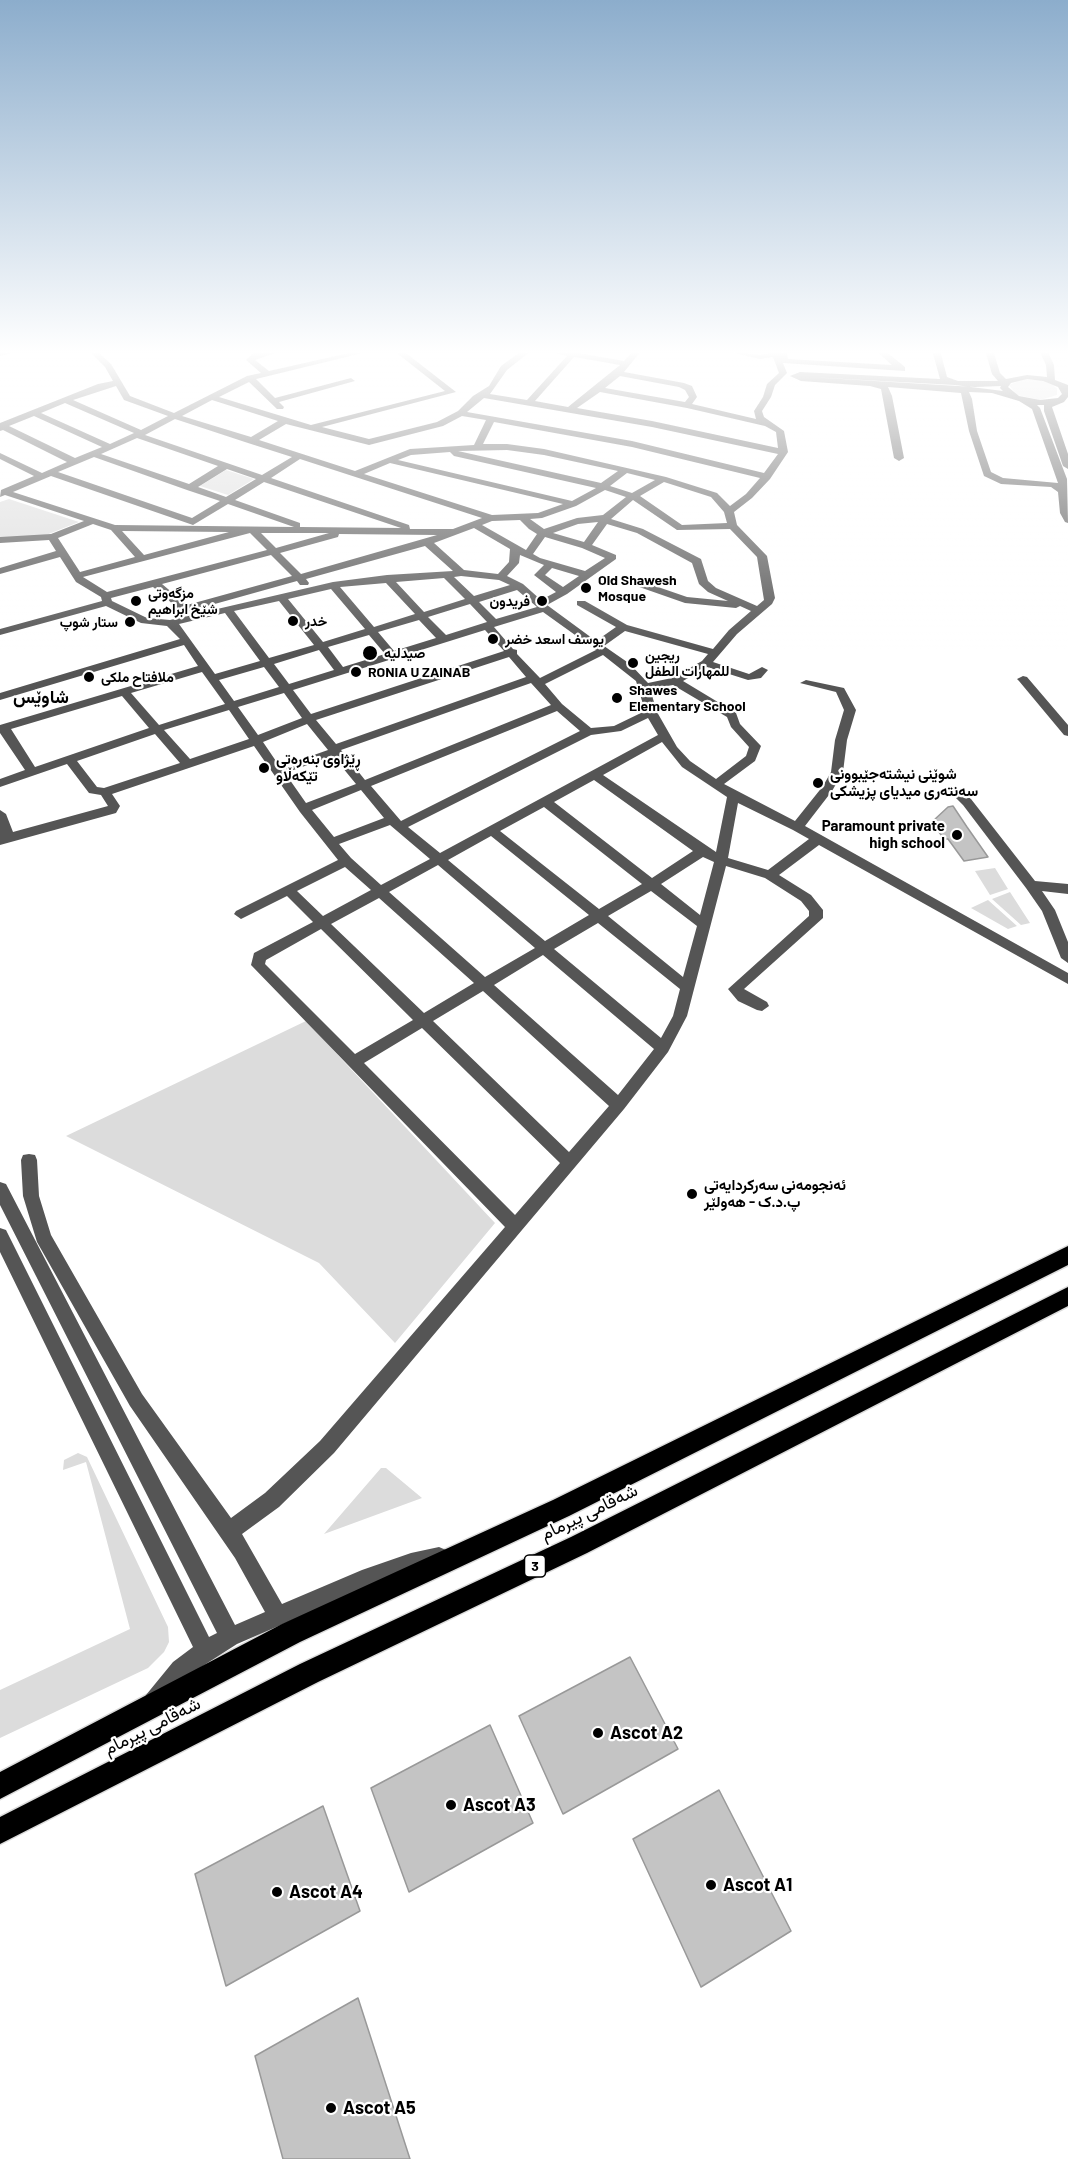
<!DOCTYPE html>
<html>
<head>
<meta charset="utf-8">
<style>
	body { margin:0 }
	canvas { display:block; background:#fff }
</style>
</head>
<body>
<canvas width="1068" height="2159"></canvas>
<script>
const c = document.querySelector('canvas').getContext('2d');
c.lineJoin = 'round';
function fill(path, color) {
  c.fillStyle = color;
  c.fill(path, 'evenodd');
}
function toPath(rows) {
  const path = new Path2D();
  for (const r of rows) {
    path.moveTo(r[0], r[1]);
    for (let i = 2; i < r.length; i += 2) path.lineTo(r[i], r[i + 1]);
  }
  return path;
}
function stroke(path, color, width, dash) {
  c.strokeStyle = color;
  c.lineWidth = width;
  c.lineCap = dash ? 'butt' : 'round';
  c.setLineDash(dash || []);
  c.stroke(path);
}
function label(font, color, halo, rows, align = 'center') {
  c.font = font + ' Barlow,Vazirmatn,sans-serif';
  c.lineWidth = 4.5;
  c.setLineDash([]);
  c.textBaseline = 'middle';
  c.strokeStyle = halo;
  c.fillStyle = color;
  for (const [text, x, y, turn = 0] of rows) {
    c.save();
    c.translate(x, y);
    c.rotate((+turn || 0) * Math.PI / 180);
    c.textAlign = isNaN(turn) ? turn : align;
    if (halo) c.strokeText(text, 0, 0);
    c.fillText(text, 0, 0);
    c.restore();
  }
}
const green = toPath([
	[1024,379,1040,380,1053,385,1057,389,1057,395,1040,400,1017,395,1009,385],
	[226,470,254,479,228,495,200,486],
	[9,499,79,522,46,535,0,538,0,502],
	[995,868,1008,889,990,895,975,871],
	[1010,892,1030,923,1021,925,992,899],
	[988,900,1017,926,1008,929,971,908],
	[306,1021,495,1223,395,1343,319,1263,66,1136],
	[78,1453,87,1457,168,1627,169,1642,164,1652,148,1668,0,1738,0,1690,130,1629,86,1462,63,1470,64,1460],
	[381,1468,386,1468,422,1498,324,1534]
]);
const building = toPath([
	[953,806,967,827,988,857,964,861,948,839,944,839,939,832,941,831,934,820,948,807,953,806],
	[630,1657,678,1749,563,1814,519,1716,630,1657],
	[490,1725,533,1823,409,1892,371,1788,490,1725],
	[719,1790,791,1931,701,1987,633,1839,719,1790],
	[323,1806,360,1911,226,1986,195,1874,323,1806],
	[358,1998,410,2159,283,2159,255,2056,358,1998]
]);
const minor = toPath([
	[9,350,24,350,0,356,0,352,9,350],
	[88,350,96,350,111,364,130,396,174,413,247,376,261,373,246,360,253,353,270,350,284,350,255,360,269,371,362,350,375,350,256,379,275,398,351,378,355,381,279,402,284,407,283,409,277,409,249,382,219,397,311,425,445,391,393,350,402,350,456,392,322,427,369,439,437,422,458,411,473,396,489,386,501,366,523,350,532,350,507,370,490,394,527,400,567,356,543,350,573,352,624,361,634,350,642,350,624,372,684,383,692,386,697,397,692,404,756,419,754,411,763,397,767,384,779,373,773,357,760,359,721,350,760,355,786,350,788,359,892,365,875,350,884,350,905,367,905,371,783,363,787,373,775,385,771,397,762,411,764,417,784,431,788,452,770,479,752,498,734,512,737,525,767,556,775,598,772,604,737,634,713,662,749,674,762,667,768,670,761,678,748,680,707,667,683,681,736,713,740,724,761,746,755,761,724,784,795,821,823,786,831,772,835,740,844,710,836,692,800,683,806,680,844,688,856,710,847,740,843,772,832,791,805,826,1068,973,1068,984,819,845,779,875,811,895,823,910,823,918,744,989,767,1002,769,1006,762,1011,757,1010,738,1001,728,989,809,916,809,911,801,901,765,878,726,866,687,1016,668,1052,624,1109,334,1453,279,1507,242,1534,282,1604,362,1570,411,1553,439,1547,446,1550,449,1557,446,1564,364,1589,237,1644,187,1676,160,1709,153,1712,146,1709,143,1702,146,1695,173,1662,193,1647,0,1252,0,1228,6,1230,209,1637,217,1633,0,1205,0,1182,6,1184,235,1625,265,1612,235,1558,130,1406,37,1242,23,1196,21,1160,23,1155,29,1154,35,1155,37,1160,39,1196,51,1235,142,1394,231,1518,265,1493,320,1441,505,1227,251,965,254,953,313,922,287,896,241,919,234,914,236,911,338,860,300,812,254,746,112,794,120,806,116,813,0,845,0,810,6,814,13,832,108,806,101,795,89,793,67,764,0,787,0,779,25,770,0,733,0,725,198,666,184,645,0,700,0,693,180,639,167,626,141,623,106,606,0,635,0,629,102,601,101,597,76,582,60,557,0,574,0,568,56,551,49,540,0,543,0,537,51,534,84,521,5,495,0,497,1,490,34,476,0,459,0,453,42,473,67,462,3,430,0,431,0,423,98,384,113,381,105,367,88,350],
	[574,357,620,365,568,407,535,401,574,357],
	[620,376,679,387,685,390,689,397,685,402,605,388,620,376],
	[116,386,124,400,168,416,141,430,73,400,116,386],
	[600,392,687,408,765,426,776,432,778,448,652,421,577,408,600,392],
	[484,398,652,427,778,454,764,473,632,441,467,412,484,398],
	[212,400,278,421,251,437,182,416,212,400],
	[65,403,134,433,110,444,41,413,65,403],
	[34,416,102,447,75,458,9,426,34,416],
	[462,416,486,420,474,445,410,449,355,471,259,440,286,424,369,445,443,426,462,416],
	[175,419,248,443,292,457,262,475,145,435,175,419],
	[494,422,632,447,760,478,746,494,730,506,717,493,666,477,544,449,507,444,483,444,494,422],
	[137,438,218,466,189,484,101,454,137,438],
	[507,450,544,455,618,471,601,483,458,451,507,450],
	[450,452,454,456,596,488,572,501,398,460,411,455,450,452],
	[94,457,187,490,220,501,192,518,58,472,94,457],
	[300,459,482,518,453,529,410,529,409,525,271,478,300,459],
	[390,463,563,504,538,513,492,515,364,474,390,463],
	[227,469,256,479,226,497,198,487,227,469],
	[627,473,655,480,632,493,610,486,627,473],
	[51,476,193,525,228,504,294,527,115,525,13,492,51,476],
	[264,482,401,528,300,527,300,523,235,500,264,482],
	[664,482,711,497,724,512,727,523,682,525,640,496,664,482],
	[605,490,626,497,603,515,577,518,544,529,530,519,542,518,576,506,605,490],
	[633,500,677,530,730,529,757,557,764,600,757,606,716,588,708,581,701,559,643,529,611,519,633,500],
	[520,520,529,529,537,534,526,550,482,525,492,521,520,520],
	[598,522,584,542,553,533,578,524,598,522],
	[93,524,111,530,135,557,80,572,58,538,93,524],
	[607,524,637,533,692,563,699,584,708,592,728,601,687,597,629,577,624,580,625,582,685,603,736,608,740,606,751,611,729,630,713,649,627,625,585,601,577,601,577,605,616,627,596,641,547,605,567,594,616,559,616,555,592,545,607,524],
	[474,528,510,549,509,562,498,574,464,570,434,543,474,528],
	[122,531,229,532,144,555,122,531],
	[250,533,267,550,107,592,83,577,250,533],
	[261,533,329,533,276,548,261,533],
	[339,534,437,535,301,574,280,553,338,537,339,534],
	[545,537,582,548,605,558,585,571,540,558,533,554,545,537],
	[425,546,453,571,387,575,333,582,170,620,147,618,112,601,111,598,153,587,181,611,186,612,297,581,300,585,308,585,309,583,306,579,425,546],
	[271,555,292,576,187,605,162,584,271,555],
	[520,555,544,565,534,575,556,592,541,600,523,584,507,576,519,563,520,555],
	[552,568,579,576,563,587,545,575,552,568],
	[461,576,499,580,510,585,474,596,454,577,461,576],
	[444,578,465,599,424,612,396,582,444,578],
	[386,583,415,614,374,627,340,587,386,583],
	[331,589,365,629,323,642,288,599,331,589],
	[517,590,537,607,496,619,479,602,517,590],
	[279,601,314,645,269,658,234,611,279,601],
	[470,604,487,622,446,635,428,617,470,604],
	[543,612,596,650,540,678,517,654,517,650,513,649,494,627,543,612],
	[225,613,260,661,215,674,179,624,225,613],
	[419,620,436,638,394,651,378,632,419,620],
	[485,630,504,651,311,714,293,690,485,630],
	[625,631,708,654,702,661,672,678,648,683,630,664,604,646,625,631],
	[369,635,385,654,343,667,328,647,369,635],
	[319,650,334,670,289,684,274,664,319,650],
	[603,655,636,681,645,711,614,726,591,728,562,704,545,684,603,655],
	[509,657,526,677,336,744,316,720,509,657],
	[264,667,279,687,234,701,219,680,264,667],
	[202,672,225,704,159,725,131,693,202,672],
	[531,683,551,705,365,780,341,750,531,683],
	[673,685,727,717,731,727,749,747,746,756,716,779,690,761,677,747,657,712,650,689,673,685],
	[284,693,302,718,258,735,238,707,284,693],
	[122,696,149,728,35,767,11,729,122,696],
	[229,710,249,739,190,759,164,730,229,710],
	[557,711,580,731,401,821,371,786,557,711],
	[648,718,658,735,440,853,408,827,591,735,621,731,648,718],
	[307,724,328,750,280,767,263,742,307,724],
	[155,734,180,763,104,788,97,787,77,761,155,734],
	[662,742,682,767,727,797,716,852,603,775,662,742],
	[333,756,356,784,306,803,285,773,333,756],
	[594,780,693,851,652,878,554,802,594,780],
	[361,790,384,818,334,837,312,810,361,790],
	[738,803,793,830,809,839,768,870,728,858,738,803],
	[544,807,642,884,599,909,500,831,544,807],
	[390,825,430,859,381,885,351,858,339,844,390,825],
	[491,836,589,915,545,941,448,860,491,836],
	[703,857,714,862,700,915,661,884,703,857],
	[438,865,535,948,485,977,389,892,438,865],
	[345,867,371,890,323,916,297,891,345,867],
	[651,891,697,926,683,977,608,916,651,891],
	[379,898,474,983,424,1013,331,924,379,898],
	[598,923,680,989,673,1016,661,1038,554,949,598,923],
	[321,929,413,1020,355,1054,265,964,266,960,321,929],
	[543,955,654,1049,618,1095,494,985,543,955],
	[483,991,609,1106,569,1152,433,1021,483,991],
	[422,1028,560,1163,515,1215,364,1063,422,1028],
	[932,350,940,350,947,377,958,381,998,381,992,374,985,350,993,350,1000,373,1006,379,1027,375,1047,377,1046,365,1039,350,1047,350,1054,365,1055,380,1068,385,1068,397,1064,402,1052,407,1068,454,1068,469,1063,466,1044,411,1044,405,1037,405,1040,408,1067,479,1068,523,1065,522,1060,513,1058,492,1051,487,1001,484,984,476,969,431,961,393,888,387,892,396,904,458,899,461,894,458,881,389,870,386,801,381,790,376,800,372,940,379,932,350],
	[808,377,975,387,1001,386,1000,388,1003,391,955,385,808,377],
	[1027,379,1043,381,1058,387,1062,394,1058,398,1040,400,1019,396,1008,387,1011,383,1027,379],
	[969,392,992,393,1019,401,1032,409,1058,483,1003,478,991,472,977,431,972,399,969,392],
	[1023,676,1027,677,1068,725,1068,736,1064,735,1019,681,1017,679,1023,676],
	[954,786,971,799,1035,881,1068,884,1068,894,1042,891,1055,910,1068,942,1068,963,1061,958,1042,911,1026,888,963,805,948,790,954,786]
]);
const highway = toPath([
	[1068,1246,1068,1265,569,1516,300,1642,0,1799,0,1772,282,1624,553,1500,1068,1246],
	[1068,1287,1068,1306,587,1553,318,1682,0,1844,0,1817,300,1664,571,1537,1068,1287]
]);
const markers = [
	[586,588,6,"#000"],
	[136,601,6,"#000"],
	[542,601,6,"#000"],
	[293,621,6,"#000"],
	[130,622,6,"#000"],
	[493,639,6,"#000"],
	[370,653,8,"#000"],
	[633,663,6,"#000"],
	[356,672,6,"#000"],
	[89,677,6,"#000"],
	[617,698,6,"#000"],
	[264,768,6,"#000"],
	[818,783,6,"#000"],
	[957,835,6,"#000"],
	[692,1194,6,"#000"],
	[598,1733,6,"#000"],
	[451,1805,6,"#000"],
	[711,1885,6,"#000"],
	[277,1892,6,"#000"],
	[331,2108,6,"#000"]
];
const farPoinames = [
	["Old Shawesh",598,580],
	["Mosque",598,596],
	["مزگەوتی",148,593],
	["شێخ ابراهیم",148,609],
	["فريدون",530,601,"right"],
	["خدر",305,621],
	["ستار شوپ",118,622,"right"],
	["يوسف اسعد خضر",505,639],
	["صیدلیە",384,653],
	["ريجين",645,655],
	["للمهارات الطفل",645,671],
	["RONIA U ZAINAB",368,672],
	["ملافتاح ملکی",101,677],
	["Shawes",629,690],
	["Elementary School",629,706]
];
const shields = [
	[535,1566,21]
];
const shieldNames = [
	["3",535,1566]
];
const poiNames = [
	["ڕێژاوی بنەرەتی",276,759],
	["تێکەڵاو",276,776],
	["شوێنی نیشتەجێبوونی",830,774],
	["سەنتەری میدیای پزیشکی",830,791],
	["Paramount private",945,826,"right"],
	["high school",945,843,"right"],
	["ئەنجومەنی سەرکردایەتی",704,1185],
	["پ.د.ک - هەولێر",704,1202]
];
const farDistrictnames = [
	["شاوێس",41,697]
];
const nearStreetnames = [
	["شەقامی پیرمام",589,1512,-26],
	["شەقامی پیرمام",152,1726,-27]
];
const nearPoinames = [
	["Ascot A2",610,1733],
	["Ascot A3",463,1805],
	["Ascot A1",723,1885],
	["Ascot A4",289,1892],
	["Ascot A5",343,2108]
];
fill(green, '#dcdcdc');
fill(building, '#c4c4c4');
stroke(building, '#999', 1.5);
stroke(highway, '#dbdbdb', 3);
fill(minor, '#555');
fill(highway, '#000');
const sky = c.createLinearGradient(0, 0, 0, 652);
sky.addColorStop(0, '#8cadcc');
sky.addColorStop(0.54, '#fff');
sky.addColorStop(1, '#ffffff00');
c.fillStyle = sky;
c.fillRect(0, 0, 1068, 652);
for (const [x, y, r, color] of markers) {
  const dot = new Path2D();
  dot.arc(x, y, r, 0, 2 * Math.PI);
  c.fillStyle = color;
  c.fill(dot);
  stroke(dot, '#fff', 2);
}
label('bold 14px', '#000', '#fff', farPoinames, 'left');
for (const [x, y, w] of shields) {
  const box = new Path2D();
  box.roundRect(x - w / 2, y - 11, w, 22, 4.5);
  c.fillStyle = '#fff';
  c.fill(box);
  stroke(box, '#000', 1.5);
}
label('bold 14px', '#000', null, shieldNames);
label('bold 15px', '#000', '#fff', poiNames, 'left');
label('bold 18px', '#000', '#fff', farDistrictnames);
label('18px', '#000', '#fff', nearStreetnames);
label('bold 18px', '#000', '#fff', nearPoinames, 'left');
</script>
</body>
</html>
